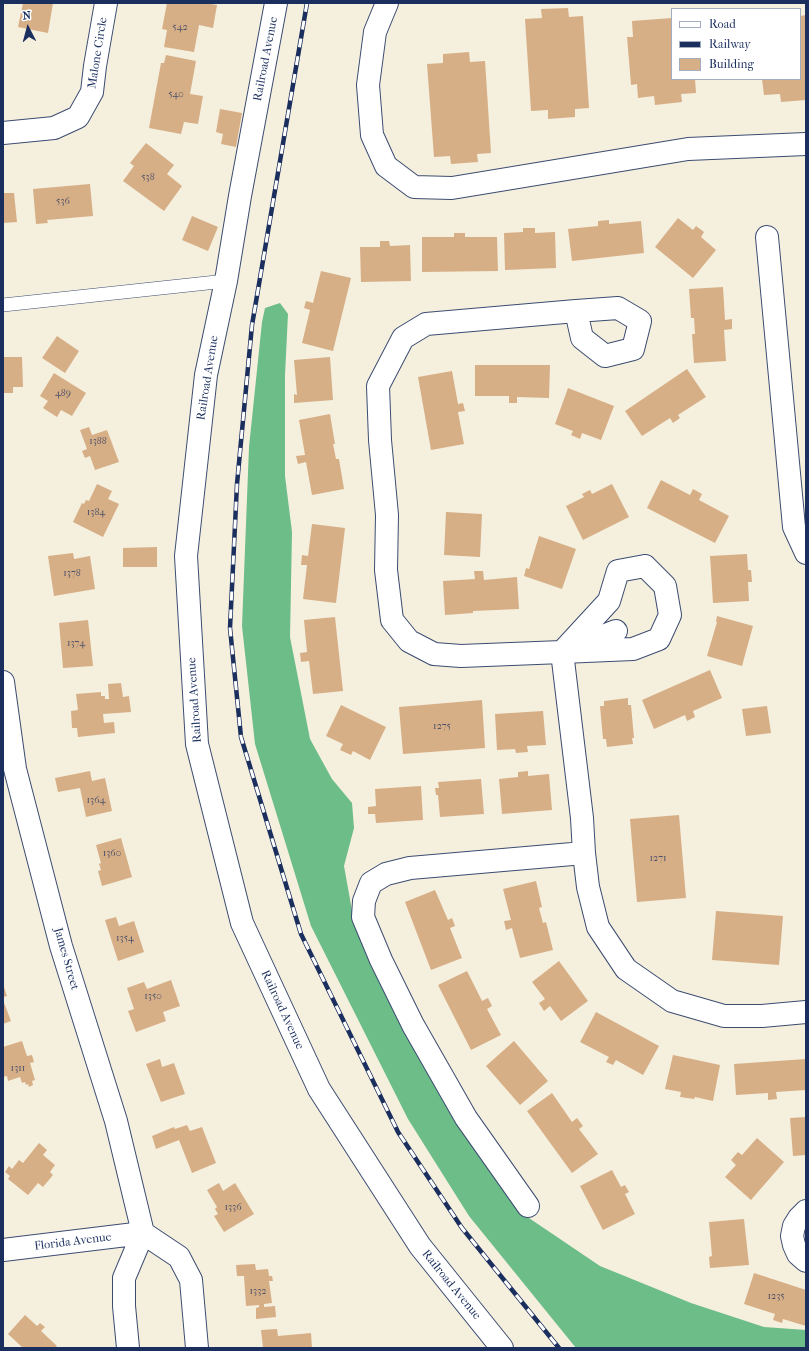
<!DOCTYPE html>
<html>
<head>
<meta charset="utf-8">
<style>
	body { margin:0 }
	#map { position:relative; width:809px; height:1351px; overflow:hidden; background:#f5efdd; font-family:"IM FELL French Canon",serif }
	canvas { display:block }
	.frame { position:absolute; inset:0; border:4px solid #1b2f5e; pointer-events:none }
	.legend { position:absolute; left:671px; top:8px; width:130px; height:72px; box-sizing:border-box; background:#fff; border:1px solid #a4acbf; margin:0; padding:5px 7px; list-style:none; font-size:12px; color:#1b2f5e }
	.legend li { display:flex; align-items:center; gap:8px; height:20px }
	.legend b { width:20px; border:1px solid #a4acbf }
	.north { position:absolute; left:8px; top:8px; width:40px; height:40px; -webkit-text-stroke:3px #fff; paint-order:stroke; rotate:354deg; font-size:11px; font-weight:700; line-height:16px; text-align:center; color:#1b2f5e }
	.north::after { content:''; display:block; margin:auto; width:14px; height:18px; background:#1b2f5e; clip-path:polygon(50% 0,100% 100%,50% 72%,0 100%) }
</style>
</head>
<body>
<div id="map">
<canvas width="809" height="1351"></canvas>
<div class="frame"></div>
<ul class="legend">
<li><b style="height:5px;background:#fff"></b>Road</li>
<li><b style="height:5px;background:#1b2f5e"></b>Railway</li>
<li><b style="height:11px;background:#d7af87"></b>Building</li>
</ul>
<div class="north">N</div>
</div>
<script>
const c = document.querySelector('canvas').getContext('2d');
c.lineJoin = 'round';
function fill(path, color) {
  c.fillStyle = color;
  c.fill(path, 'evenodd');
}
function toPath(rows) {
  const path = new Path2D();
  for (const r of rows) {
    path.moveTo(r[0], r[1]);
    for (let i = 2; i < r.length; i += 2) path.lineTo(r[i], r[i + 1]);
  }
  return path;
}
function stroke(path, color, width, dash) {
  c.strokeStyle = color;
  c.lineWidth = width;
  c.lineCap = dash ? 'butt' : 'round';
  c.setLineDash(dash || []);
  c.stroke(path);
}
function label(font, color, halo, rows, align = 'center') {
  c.font = font + ' "IM FELL French Canon",serif';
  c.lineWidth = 3.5;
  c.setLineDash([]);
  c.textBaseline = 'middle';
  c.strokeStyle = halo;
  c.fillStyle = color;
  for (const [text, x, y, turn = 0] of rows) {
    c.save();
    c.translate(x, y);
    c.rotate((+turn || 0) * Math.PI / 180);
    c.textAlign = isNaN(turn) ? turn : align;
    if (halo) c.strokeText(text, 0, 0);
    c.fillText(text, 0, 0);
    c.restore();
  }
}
const forest = toPath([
	[280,303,288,314,285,375,285,476,292,532,290,637,310,739,332,779,352,803,354,828,344,866,353,916,523,1214,600,1266,691,1303,764,1327,806,1330,806,1348,576,1348,469,1216,408,1119,311,926,255,744,242,626,249,447,262,322,265,308]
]);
const building = toPath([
	[23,3,53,3,48,33,18,27],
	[167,3,211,3,211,4,217,5,213,28,199,25,194,52,164,47,167,30,162,29],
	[568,8,569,17,583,16,589,108,575,109,575,117,548,119,548,110,531,111,525,19,542,18,541,9],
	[806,15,806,100,781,102,780,94,764,95,762,79,800,79,800,16],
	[672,18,672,79,695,79,696,93,681,94,682,102,655,105,654,96,638,98,637,84,631,85,627,37,633,37,632,21],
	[469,52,470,62,485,61,491,153,477,154,478,162,451,164,450,156,434,157,427,64,443,63,443,54],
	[166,55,196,61,190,94,203,96,198,124,184,122,181,134,149,128,161,63,164,63],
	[220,109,242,113,236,147,221,144,223,134,216,132],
	[146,143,174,165,167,174,182,186,164,211,123,181,134,166,130,163],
	[90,184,93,216,47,220,48,223,36,224,33,189],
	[3,193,14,193,17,222,3,223],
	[192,216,218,227,208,251,182,240],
	[678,218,693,230,696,226,704,232,701,237,716,250,693,278,655,247],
	[609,220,609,224,641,221,644,253,572,261,568,229,598,226,598,221],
	[523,228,535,228,535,233,555,232,556,268,505,270,504,233,523,232],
	[454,233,465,233,465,237,497,237,498,271,422,272,422,237,454,237],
	[380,241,389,241,390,246,410,245,411,281,361,282,360,247,380,247],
	[321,271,351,278,333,351,302,343,310,310,304,308,306,301,313,303],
	[723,287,725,320,732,319,732,329,724,330,726,361,694,363,692,334,695,334,694,318,691,318,689,289],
	[57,336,79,351,65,373,42,358],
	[3,357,22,357,23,387,13,387,13,393,3,393],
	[330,357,333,400,294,403,294,394,297,395,294,360],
	[475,365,550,365,549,398,517,397,517,403,509,403,509,396,475,396],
	[687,369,706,397,678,415,680,418,673,423,670,418,642,436,625,411],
	[452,371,458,404,463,403,465,411,458,412,464,444,431,450,418,377],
	[54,373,86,393,72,416,61,410,57,417,43,408,48,401,40,396],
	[568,388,614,406,601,440,582,433,580,439,571,435,573,431,555,424],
	[330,414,335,444,333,444,336,459,339,459,344,489,312,495,306,462,298,464,296,456,305,455,299,420],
	[89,427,92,435,107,430,119,462,95,470,90,456,85,458,82,451,87,449,80,430],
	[661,480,690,495,693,489,702,494,699,500,729,516,715,543,647,508],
	[97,484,112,491,108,499,119,504,103,537,73,522,82,503,84,504,86,500,89,501],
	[612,484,629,517,583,540,566,506,584,497,582,494,590,490,592,494],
	[446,512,482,514,480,557,444,555],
	[312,524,345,528,336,603,303,599,307,565,301,565,302,555,308,556],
	[539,536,576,549,562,589,524,576,526,568,529,569],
	[157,547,157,567,123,567,123,548],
	[73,553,74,559,90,556,95,589,54,596,48,556],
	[747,554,748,570,751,570,752,582,748,582,749,601,713,603,710,556],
	[474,571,483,571,484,580,517,577,519,609,473,611,473,613,445,615,443,581,475,579],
	[717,616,753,626,742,666,707,656,717,622,716,622],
	[335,617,343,691,313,694,309,661,301,662,300,653,307,652,304,620],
	[88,620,93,666,63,668,59,623],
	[710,670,722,698,693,711,695,717,687,721,685,715,654,729,642,700],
	[121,683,123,697,129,696,131,712,103,714,104,723,114,722,115,733,78,737,77,728,72,728,71,711,78,710,76,694,101,692,101,696,105,696,105,699,109,699,108,684],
	[628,698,628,705,631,705,634,738,632,738,633,744,607,747,606,739,603,739,600,706,604,706,604,701],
	[482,700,485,748,403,754,399,707],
	[341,705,386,727,370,760,353,751,351,755,340,750,343,744,326,736],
	[767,706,771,733,746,736,742,709],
	[543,711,546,745,527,746,528,752,516,753,515,749,497,750,495,714],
	[90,771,92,781,105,778,112,811,86,817,80,788,58,792,55,778],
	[528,771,528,776,549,774,552,810,502,814,499,779,518,777,518,772],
	[481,779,484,814,440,817,438,795,436,795,435,788,439,788,438,782],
	[421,786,423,820,376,823,375,814,368,814,368,807,376,806,375,789],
	[679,815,686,898,637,902,630,819],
	[121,838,132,877,102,886,98,871,101,870,99,864,101,863,96,845],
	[536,881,542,907,539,908,543,923,546,922,553,950,520,958,512,928,506,930,504,921,511,920,503,889],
	[435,890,448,920,452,918,455,926,450,928,462,958,431,970,405,902],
	[716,911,783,916,779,965,712,960],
	[116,917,119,926,134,921,144,952,118,961,105,920],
	[559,961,588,1001,561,1021,550,1006,544,1011,539,1003,545,999,532,982],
	[467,971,482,1001,488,998,492,1006,487,1009,501,1035,471,1050,438,985],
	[171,980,180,1006,163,1012,166,1021,136,1032,128,1011,134,1009,127,988,144,982,147,989],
	[3,984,7,996,3,997],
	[3,1000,11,1021,3,1024],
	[596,1012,659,1046,643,1075,616,1060,613,1065,606,1062,609,1057,580,1042],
	[22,1041,27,1056,32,1055,34,1062,30,1063,35,1080,32,1081,33,1085,29,1087,28,1084,26,1085,25,1082,22,1083,20,1077,8,1081,7,1076,3,1077,3,1047],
	[514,1041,548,1081,520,1105,486,1066],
	[673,1055,720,1065,713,1101,695,1097,694,1099,680,1097,681,1092,665,1089],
	[160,1059,162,1067,174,1063,185,1094,161,1102,146,1064],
	[806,1059,806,1090,776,1092,777,1099,768,1100,768,1093,736,1095,734,1064],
	[552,1093,572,1122,577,1118,583,1126,579,1129,598,1154,572,1173,527,1111],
	[806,1117,806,1155,793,1156,790,1118],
	[187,1125,190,1131,202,1127,216,1163,192,1173,179,1140,156,1149,152,1136,174,1127,175,1129],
	[757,1138,784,1162,751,1200,725,1177,736,1165,731,1160,738,1152,742,1155],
	[39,1143,47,1150,43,1155,55,1165,50,1172,53,1175,43,1187,38,1183,28,1195,8,1179,10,1176,5,1172,9,1166,12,1169,19,1160,23,1163],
	[612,1170,621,1187,625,1185,629,1192,625,1194,635,1214,603,1230,580,1186],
	[219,1183,223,1191,235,1183,254,1214,224,1232,214,1216,218,1214,215,1209,217,1207,207,1190],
	[744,1219,749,1265,710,1268,709,1257,712,1256,709,1222],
	[255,1264,256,1270,268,1269,269,1276,272,1276,273,1281,269,1281,272,1303,264,1304,264,1307,275,1306,276,1317,256,1319,256,1308,259,1307,259,1305,246,1306,244,1276,237,1276,236,1265],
	[754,1273,806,1290,806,1326,783,1319,782,1323,773,1320,775,1314,744,1304],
	[25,1315,37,1326,40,1323,45,1327,41,1331,57,1346,54,1348,23,1348,8,1334],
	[277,1329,278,1336,311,1333,312,1348,263,1348,261,1330]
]);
const lane = toPath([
	[3,305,226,281]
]);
const street = toPath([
	[276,3,240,196,226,281,206,375,186,556,197,744,242,923,319,1089,420,1246,502,1348],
	[387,3,375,32,368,85,372,135,386,166,414,187,452,188,688,149,806,144],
	[3,133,54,128,78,117,92,92,95,66,106,3],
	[767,237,794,527,806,553],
	[618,308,640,321,633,349,605,356,582,338,576,311,618,308],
	[576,311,426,324,403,338,378,386,380,440,387,515,386,570,392,620,409,641,434,654,461,656,562,652,616,631],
	[645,566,665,586,670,615,659,639,633,649,562,652,609,601,618,571,645,566],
	[562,652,582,818,584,853,588,887,598,927,626,969,672,1001,724,1016,762,1016,806,1012],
	[3,682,15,769,61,946,116,1121,143,1233,3,1250],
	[528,1206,466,1118,413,1025,381,960,363,917,364,901,371,883,386,874,410,868,584,853],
	[806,1211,799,1218,794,1226,792,1236,794,1245,798,1254,806,1261],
	[128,1348,124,1306,124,1278,143,1233,179,1257,191,1280,197,1348]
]);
const rail = toPath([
	[307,3,252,325,237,484,230,628,241,737,301,934,398,1132,462,1228,559,1348]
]);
const numberNames = [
	["542",180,28],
	["540",176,95],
	["538",148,178],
	["536",63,202],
	["489",63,394],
	["1388",98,442],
	["1384",96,513],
	["1378",72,574],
	["1374",76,644],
	["1275",442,727],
	["1364",96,801],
	["1360",112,854],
	["1271",658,859],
	["1354",125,939],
	["1350",153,997],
	["1311",18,1069],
	["1336",233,1208],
	["1332",258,1292],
	["1235",776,1297]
];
const streetNames = [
	["Malone Circle",98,53,-81],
	["Railroad Avenue",266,59,-79],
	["Railroad Avenue",208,378,-81],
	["Railroad Avenue",195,700,-94],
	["James Street",66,959,74],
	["Railroad Avenue",282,1010,65],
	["Florida Avenue",73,1242,-7],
	["Railroad Avenue",451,1285,51]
];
fill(forest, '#6cbd88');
fill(building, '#d7af87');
stroke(lane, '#3c4c71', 14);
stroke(street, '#3c4c71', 24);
stroke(lane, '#fff', 13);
stroke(street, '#fff', 22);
stroke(rail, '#1b2f5e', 4.5);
stroke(rail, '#fff', 3, [9]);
label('10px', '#4a4f68', null, numberNames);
label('12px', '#1b2f5e', '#fff', streetNames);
</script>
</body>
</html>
